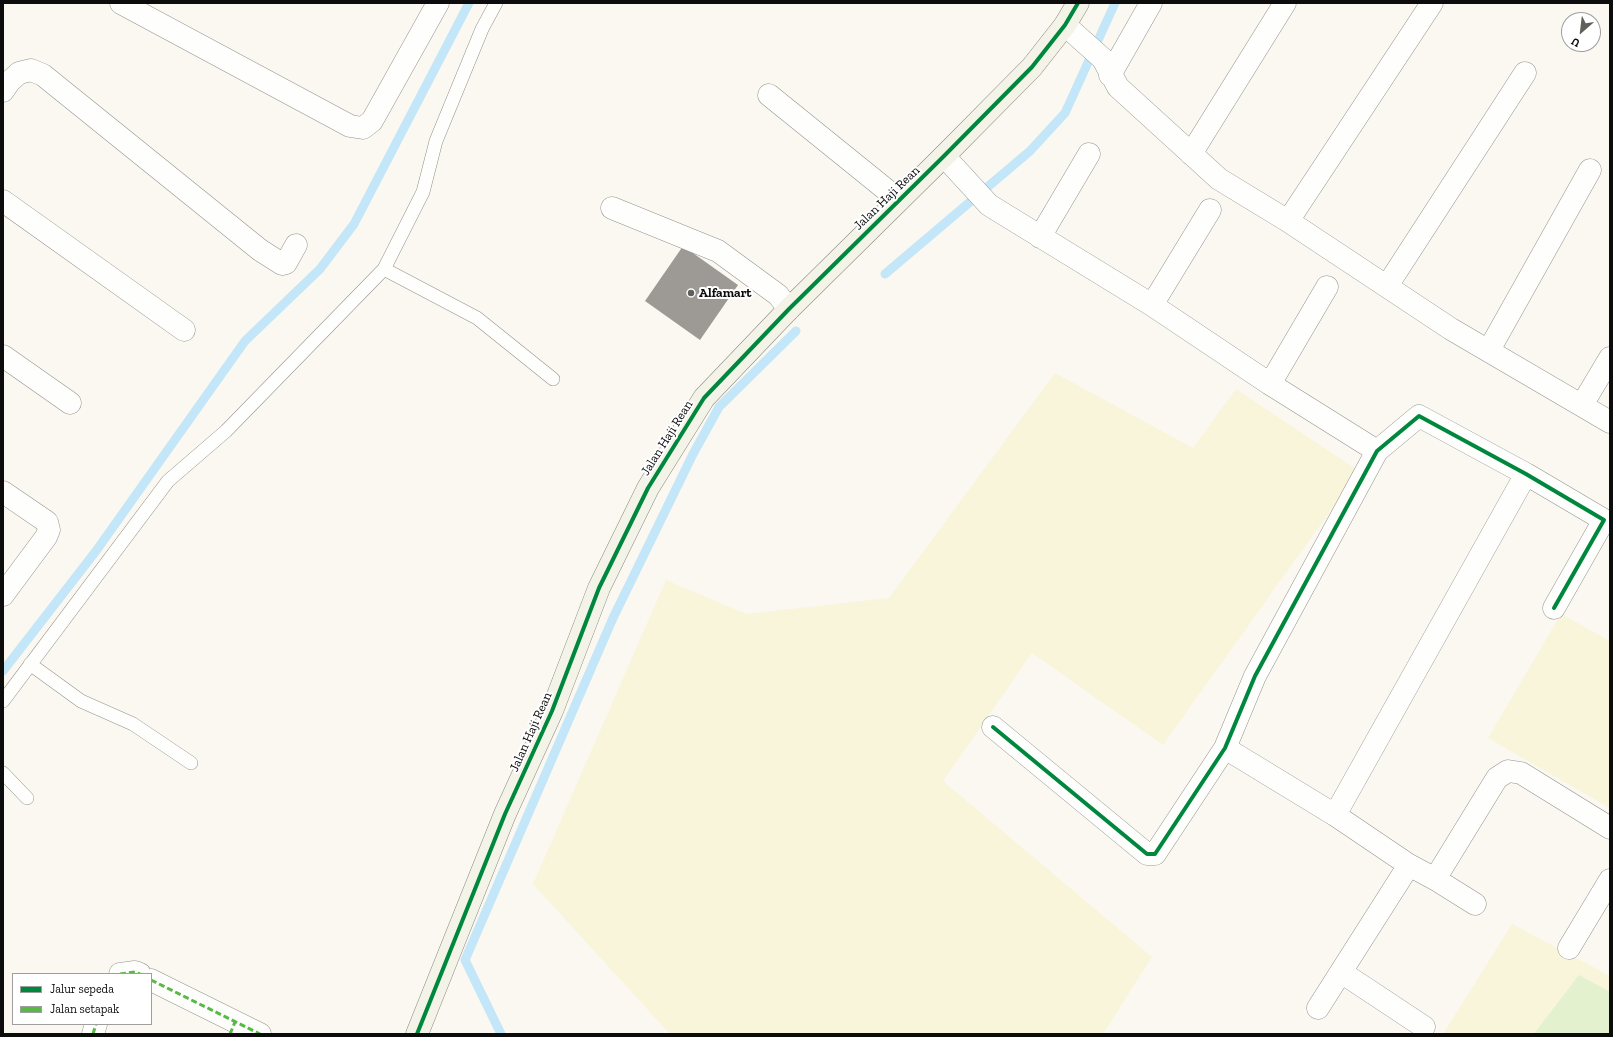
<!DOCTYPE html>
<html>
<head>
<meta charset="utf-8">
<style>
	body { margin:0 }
	#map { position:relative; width:1613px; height:1037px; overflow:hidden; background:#faf8f0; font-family:"Zilla Slab",serif }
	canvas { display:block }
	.frame { position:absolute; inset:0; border:4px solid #0c0c0c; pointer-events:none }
	.legend { position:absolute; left:12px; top:973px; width:140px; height:52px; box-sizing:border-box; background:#fff; border:1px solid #9e9e9e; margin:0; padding:5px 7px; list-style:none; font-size:12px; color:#0c0c0c }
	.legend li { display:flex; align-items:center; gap:8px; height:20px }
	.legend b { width:20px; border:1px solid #9e9e9e }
	.north { position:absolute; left:1561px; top:12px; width:40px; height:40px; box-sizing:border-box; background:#fff; border:1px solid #9e9e9e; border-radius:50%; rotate:208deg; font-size:11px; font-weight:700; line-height:16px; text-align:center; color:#0c0c0c }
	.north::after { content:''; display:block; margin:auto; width:14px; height:18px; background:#5f5f5c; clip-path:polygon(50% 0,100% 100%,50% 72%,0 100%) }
</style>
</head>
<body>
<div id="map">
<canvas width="1613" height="1037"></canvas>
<div class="frame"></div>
<ul class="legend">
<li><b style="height:5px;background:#00873e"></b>Jalur sepeda</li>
<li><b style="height:5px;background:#58b947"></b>Jalan setapak</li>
</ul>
<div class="north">U</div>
</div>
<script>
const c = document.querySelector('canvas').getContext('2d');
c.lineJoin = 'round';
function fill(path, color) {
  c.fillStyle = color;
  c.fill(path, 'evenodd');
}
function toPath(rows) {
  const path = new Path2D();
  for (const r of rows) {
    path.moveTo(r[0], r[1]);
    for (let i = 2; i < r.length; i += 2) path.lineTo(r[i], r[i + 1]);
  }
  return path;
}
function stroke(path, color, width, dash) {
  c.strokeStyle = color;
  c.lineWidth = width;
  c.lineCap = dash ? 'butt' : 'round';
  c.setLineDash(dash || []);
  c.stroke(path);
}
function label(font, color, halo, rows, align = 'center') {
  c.font = font + ' "Zilla Slab",serif';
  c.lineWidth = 4;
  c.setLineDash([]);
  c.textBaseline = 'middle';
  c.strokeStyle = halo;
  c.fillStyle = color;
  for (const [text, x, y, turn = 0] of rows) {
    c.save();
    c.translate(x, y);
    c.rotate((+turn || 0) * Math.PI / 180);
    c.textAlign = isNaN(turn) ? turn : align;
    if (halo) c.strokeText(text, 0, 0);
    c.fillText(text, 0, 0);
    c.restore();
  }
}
const farmland = toPath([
	[1055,373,1193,448,1236,389,1359,471,1163,745,1032,653,943,781,1152,957,1103,1034,670,1034,533,884,666,580,746,614,889,598],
	[1561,614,1610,641,1610,808,1488,738],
	[1512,924,1610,976,1610,1034,1443,1034]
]);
const green = toPath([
	[1579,975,1610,992,1610,1034,1534,1034]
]);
const stream = toPath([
	[885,274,1030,151,1065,113,1115,3],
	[3,671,96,551,245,341,320,269,354,224,469,3],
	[501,1034,465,960,613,618,693,454,719,407,796,331]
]);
const building = toPath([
	[683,246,738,285,700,340,645,301]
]);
const lane = toPath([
	[384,269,477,318,553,379],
	[30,664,81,701,133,724,191,763],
	[3,701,168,481,226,431,384,269,423,192,436,141,482,29,496,3],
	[3,773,27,798]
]);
const street = toPath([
	[121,3,350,126,363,128,372,121,438,3],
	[1065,25,1103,59,1118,87,1219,179,1288,221,1451,329,1610,422],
	[1110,75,1151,3],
	[3,91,10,81,19,73,31,70,43,75,260,250,282,264,286,263,296,245],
	[769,95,899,200],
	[1191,154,1285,3],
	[944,156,989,205,1152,305,1270,384,1377,451],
	[3,201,184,330],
	[612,208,718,251,778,295,789,309],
	[1288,221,1432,3],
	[1040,237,1089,154],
	[1387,286,1525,73],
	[1152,305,1210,210],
	[1489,350,1590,170],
	[3,356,70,403],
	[1270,384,1327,287],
	[1582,405,1610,358],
	[3,492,47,522,49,530,46,537,3,595],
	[993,727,1147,854,1155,854,1225,748,1255,676,1377,451,1419,416,1526,474,1604,520,1554,608],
	[1225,748,1335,815,1409,865,1435,879,1475,904],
	[1335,815,1526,474],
	[1435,879,1497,778,1508,771,1521,773,1610,828],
	[1569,948,1610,880],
	[1341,972,1424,1027],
	[120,974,135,972,140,974],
	[151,980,260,1034],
	[1318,1008,1409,865],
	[93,1034,96,1024]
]);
const secondary = toPath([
	[417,1034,505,814,552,711,599,588,648,488,704,398,789,309,944,156,1032,67,1065,25,1078,3]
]);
const quiet = toPath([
	[120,974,135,972,140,974],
	[151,980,260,1034],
	[93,1034,96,1024],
	[230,1034,235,1022]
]);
const cycleway = toPath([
	[993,727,1147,854,1155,854,1225,748,1255,676,1377,451,1419,416,1526,474,1604,520,1554,608],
	[417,1034,505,814,552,711,599,588,648,488,704,398,789,309,944,156,1032,67,1065,25,1078,3]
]);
const markers = [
	[691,293,4,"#5f5f5c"]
];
const streetNames = [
	["Jalan Haji Rean",887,198,-44],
	["Jalan Haji Rean",667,438,-58],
	["Jalan Haji Rean",531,732,-66]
];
const poiNames = [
	["Alfamart",699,293]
];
fill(farmland, '#f8f5db');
fill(green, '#e3f1ce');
stroke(stream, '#c3e6f8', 9);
fill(building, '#9d9a96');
stroke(lane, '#93928f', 14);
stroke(street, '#93928f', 23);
stroke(secondary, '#8a8985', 23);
stroke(lane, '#fefefd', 13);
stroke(street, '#fefefd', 22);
stroke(secondary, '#f4f3e8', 22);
stroke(quiet, '#58b947', 3, [6, 3]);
stroke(cycleway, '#00873e', 4);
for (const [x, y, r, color] of markers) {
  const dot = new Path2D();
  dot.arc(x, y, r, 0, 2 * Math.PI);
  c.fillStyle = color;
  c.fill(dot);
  stroke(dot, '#fff', 1.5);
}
label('13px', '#0c0c0c', '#fff', streetNames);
label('bold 13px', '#0c0c0c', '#fff', poiNames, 'left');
</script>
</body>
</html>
